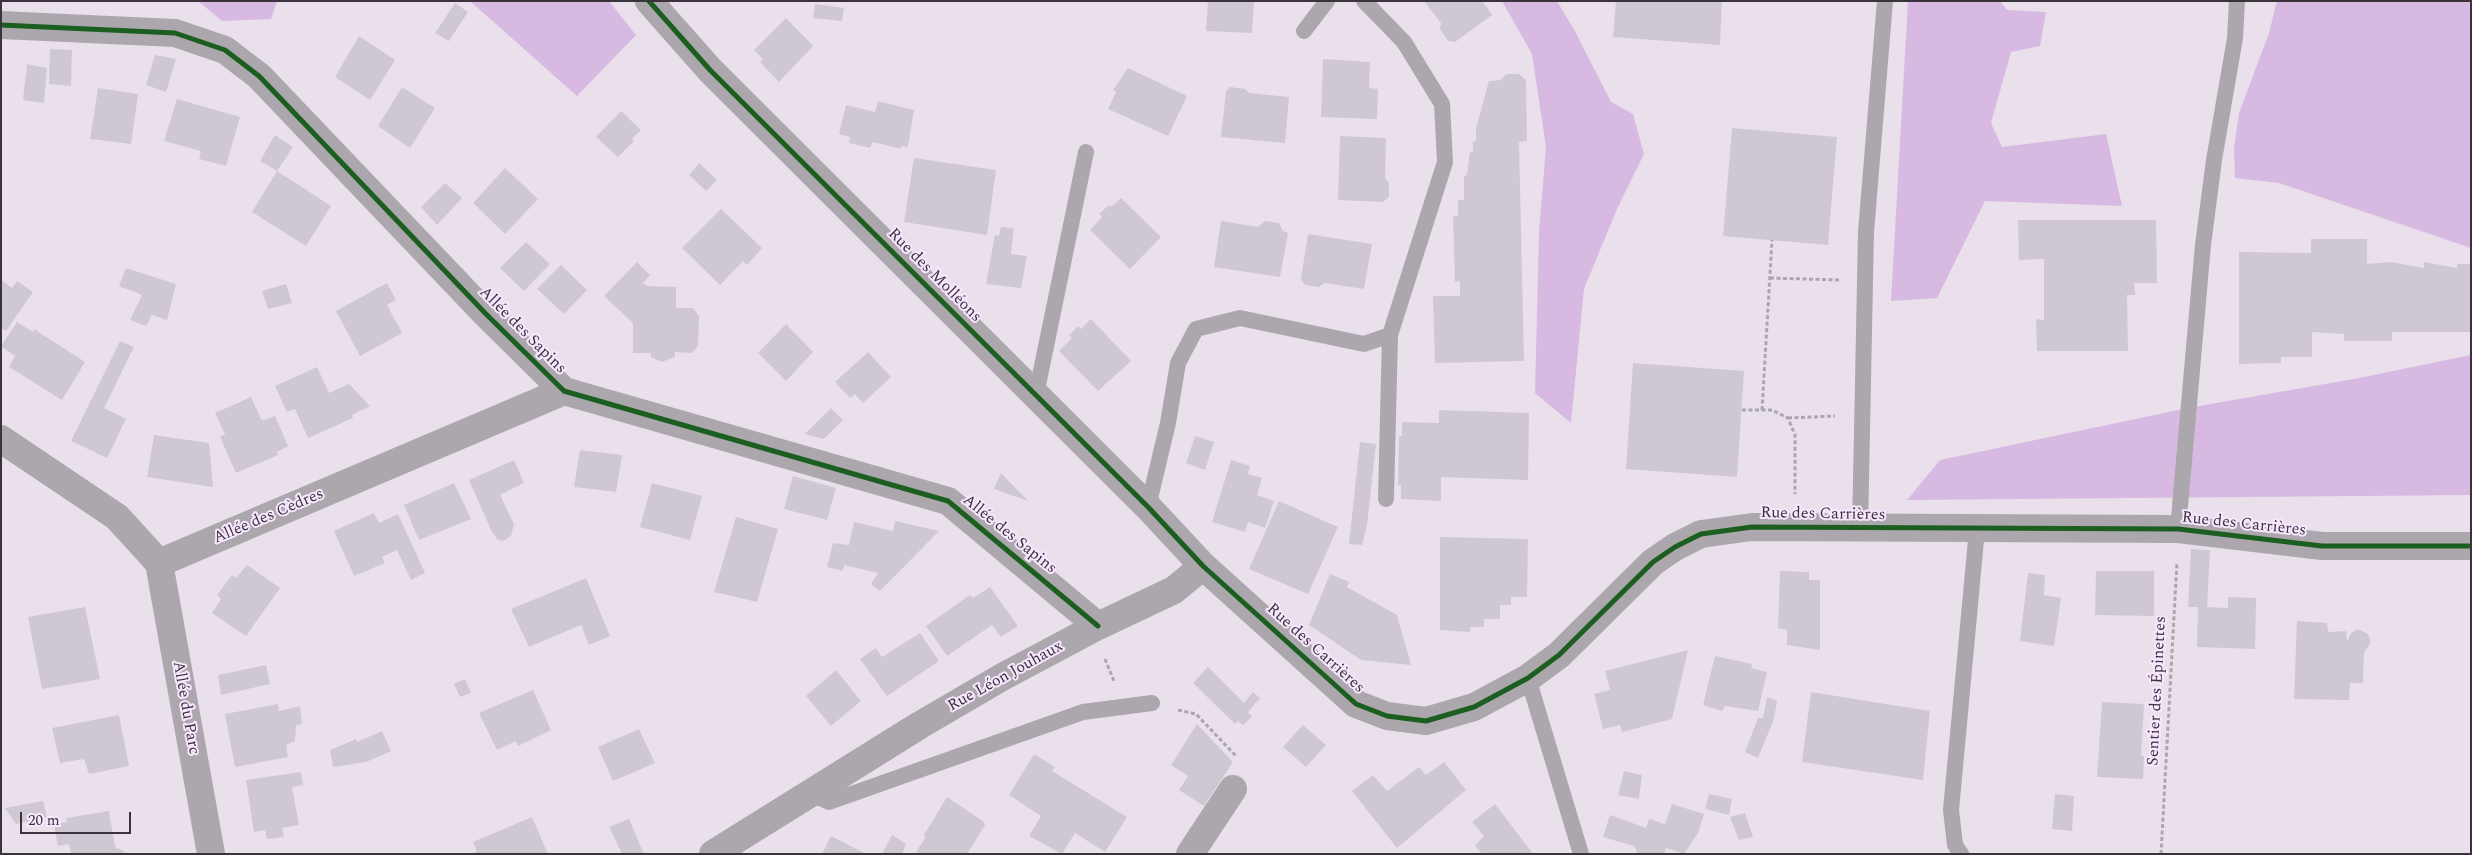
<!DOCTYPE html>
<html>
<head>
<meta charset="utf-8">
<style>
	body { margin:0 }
	#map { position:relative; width:2472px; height:855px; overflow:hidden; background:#e9e0ec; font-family:Spectral,serif }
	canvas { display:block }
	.frame { position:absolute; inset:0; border:2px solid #3a333c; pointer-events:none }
	.scale { position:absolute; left:20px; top:812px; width:111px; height:22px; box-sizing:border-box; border:2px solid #3a333c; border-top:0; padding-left:6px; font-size:15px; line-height:18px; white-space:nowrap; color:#3a333c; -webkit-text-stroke:4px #f8e7ff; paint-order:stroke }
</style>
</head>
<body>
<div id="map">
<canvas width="2472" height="855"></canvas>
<div class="frame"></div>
<div class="scale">20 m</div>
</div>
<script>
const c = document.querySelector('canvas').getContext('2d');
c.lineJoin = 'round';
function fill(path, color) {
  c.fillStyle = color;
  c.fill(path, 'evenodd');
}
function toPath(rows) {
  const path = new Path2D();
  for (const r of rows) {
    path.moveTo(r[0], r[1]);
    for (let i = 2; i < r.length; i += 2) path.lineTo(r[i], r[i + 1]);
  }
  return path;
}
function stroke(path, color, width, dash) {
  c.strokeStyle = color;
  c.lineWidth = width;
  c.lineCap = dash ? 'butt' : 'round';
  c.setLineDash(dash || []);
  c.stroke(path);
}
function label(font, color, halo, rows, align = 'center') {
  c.font = font + ' Spectral,serif';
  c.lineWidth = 4;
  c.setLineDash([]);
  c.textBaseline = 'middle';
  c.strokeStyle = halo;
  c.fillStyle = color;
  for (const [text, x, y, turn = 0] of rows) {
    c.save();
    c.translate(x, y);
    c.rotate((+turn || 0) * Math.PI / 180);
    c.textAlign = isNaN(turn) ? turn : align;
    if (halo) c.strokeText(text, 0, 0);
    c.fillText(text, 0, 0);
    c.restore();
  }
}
const forest = toPath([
	[198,1,277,1,271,19,222,21],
	[470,1,609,1,636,35,577,96],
	[1502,1,1557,1,1576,33,1611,102,1633,114,1644,154,1617,209,1584,289,1571,423,1535,393,1539,232,1546,147,1532,54],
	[1908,1,2000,1,2007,10,2046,12,2040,46,2011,52,1991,123,2002,147,2106,134,2122,206,1985,201,1937,298,1891,301],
	[2277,1,2471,1,2471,248,2279,183,2235,178,2234,148,2239,113,2269,33],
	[2471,355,2471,495,1907,500,1940,460,2188,408,2359,378]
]);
const building = toPath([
	[1208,1,1254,1,1252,33,1206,31],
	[1424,1,1482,1,1492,15,1455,42,1448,41,1440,29,1441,23],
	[1616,1,1722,1,1720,45,1613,37],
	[455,3,468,12,449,41,435,33],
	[815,4,844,8,842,21,813,18],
	[786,18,813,46,779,82,760,62,763,59,754,50],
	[359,36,395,60,370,100,335,77],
	[50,49,72,50,71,86,49,84],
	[155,55,176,59,166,92,146,85],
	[1323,59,1370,62,1369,88,1378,89,1377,119,1321,117],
	[27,64,47,68,44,103,23,100],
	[1128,68,1187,96,1168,136,1108,109,1116,92,1113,90],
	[1506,74,1519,74,1526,80,1527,141,1519,142,1524,361,1435,363,1433,296,1460,296,1460,281,1455,282,1453,216,1458,216,1458,200,1464,200,1464,176,1467,175,1470,152,1473,152,1473,141,1476,141,1476,128,1489,81,1501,80],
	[402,87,435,108,410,148,378,126],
	[1230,87,1245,89,1249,93,1289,97,1285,143,1221,137,1226,91],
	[98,88,138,94,131,144,90,139],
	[177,99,240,117,226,166,199,159,201,151,164,141],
	[878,101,914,110,908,147,901,146,901,149,873,142,870,148,849,143,850,137,839,134,846,105,875,112],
	[621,111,641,130,632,139,634,141,618,157,596,137],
	[1732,128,1837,137,1828,245,1723,236],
	[275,135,293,147,277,171,260,161],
	[1340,136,1386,138,1385,178,1389,183,1389,197,1383,202,1338,200],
	[914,158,996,170,987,235,904,222],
	[699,163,717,180,706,191,689,175],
	[505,168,538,199,505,234,473,203],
	[277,171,331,206,306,246,252,212],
	[445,183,462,198,437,225,421,207],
	[1121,198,1161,237,1130,269,1090,230,1102,217,1099,214,1109,205,1111,207],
	[721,209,762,248,747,265,743,261,720,285,682,248],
	[2018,220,2156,220,2157,283,2134,283,2135,295,2127,295,2128,351,2037,351,2036,319,2044,320,2044,259,2019,260],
	[1221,221,1258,227,1265,221,1279,223,1283,231,1288,233,1280,277,1214,267],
	[1001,227,1014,228,1011,254,1027,256,1021,288,986,284,995,235,999,236],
	[1308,234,1372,244,1364,289,1325,283,1319,287,1305,285,1301,279],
	[2311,239,2367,239,2367,264,2391,262,2424,268,2424,262,2457,268,2457,264,2471,264,2471,332,2392,332,2392,341,2344,341,2344,334,2312,332,2312,357,2281,357,2281,363,2239,364,2239,252,2311,253],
	[526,242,550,264,524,291,500,268],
	[637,262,650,275,643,283,647,286,676,287,676,308,693,308,699,316,698,346,692,353,675,352,675,357,662,362,651,357,651,353,633,353,633,323,604,296],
	[561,265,587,290,564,314,537,289],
	[126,268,176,284,167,320,152,315,146,326,130,320,142,295,119,286],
	[1,280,12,288,17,281,33,292,6,331,1,328],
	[387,283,396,300,387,305,402,333,360,356,336,311],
	[286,284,292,303,268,309,262,291],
	[1091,319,1131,361,1098,391,1059,351,1072,338,1069,336,1078,326,1081,329],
	[17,322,33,332,34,329,85,362,62,400,9,367,15,356,1,346],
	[786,324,813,352,786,381,758,353],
	[120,341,134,347,104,408,126,419,107,458,71,441],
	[868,352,891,377,863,403,855,394,850,398,835,382],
	[1633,363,1744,371,1737,477,1626,469],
	[317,367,329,393,349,384,370,406,352,415,353,418,308,438,295,409,287,412,275,386],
	[251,397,261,419,264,420,275,416,288,446,277,452,278,455,236,473,220,437,225,434,215,413],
	[831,408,843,420,824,439,805,434],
	[1439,410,1529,413,1528,480,1441,477,1441,501,1401,499,1401,485,1398,485,1399,436,1402,436,1402,422,1439,423],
	[154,435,209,443,213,487,147,477],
	[1195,436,1214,442,1205,470,1186,463],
	[1360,442,1376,444,1367,525,1362,545,1349,544],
	[580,450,622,455,616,492,574,487],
	[514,460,524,483,500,495,514,524,511,536,503,541,498,540,492,532,469,480],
	[1231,460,1250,466,1248,474,1262,478,1257,495,1274,501,1265,528,1248,522,1245,532,1212,522],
	[1001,473,1028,501,994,489],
	[793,476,836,488,827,520,784,509],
	[454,483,471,519,419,540,404,505],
	[652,483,702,496,690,540,640,527],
	[1279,501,1338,527,1308,594,1249,569],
	[374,513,379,523,398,514,425,573,411,580,397,550,382,557,385,563,354,576,334,531],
	[736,517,778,529,757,602,714,592],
	[895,521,939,531,880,591,871,584,878,573,844,565,843,571,827,567,833,543,849,545,854,522,893,531],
	[1440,537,1528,539,1527,597,1511,597,1511,605,1500,605,1500,619,1484,619,1484,627,1470,627,1470,632,1440,630],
	[2191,549,2210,550,2207,607,2228,608,2228,597,2256,598,2255,649,2197,647,2198,607,2188,607],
	[247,565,280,588,246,636,212,613,221,599,217,595,232,575,236,578],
	[1780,571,1809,572,1809,580,1820,580,1820,650,1787,645,1787,630,1778,628],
	[2096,571,2154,571,2154,616,2095,615],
	[2028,573,2045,575,2044,595,2061,598,2054,646,2020,641],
	[1330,574,1349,582,1347,587,1397,615,1411,665,1361,660,1309,625],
	[586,578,610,636,589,645,581,625,529,647,511,609],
	[990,587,1018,626,1001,637,992,625,947,656,926,626,970,595,973,598],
	[85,607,100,679,42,689,28,617],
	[2297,621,2327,623,2328,632,2346,631,2347,642,2351,633,2358,629,2368,634,2371,642,2364,653,2363,683,2350,683,2349,700,2294,699],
	[920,633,939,661,887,696,860,659,876,648,882,657],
	[1688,650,1672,719,1622,732,1620,725,1603,729,1594,694,1610,690,1605,671],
	[1715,656,1752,664,1751,668,1767,672,1758,711,1725,706,1722,711,1703,705],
	[266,665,270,684,221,695,218,675],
	[1208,667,1244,703,1253,692,1260,698,1248,712,1252,717,1243,725,1238,721,1235,724,1193,683],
	[836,670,861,701,831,726,806,696],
	[465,679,471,693,460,697,454,684],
	[533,690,551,730,518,746,516,741,497,750,479,713],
	[1811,692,1930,711,1923,780,1802,762],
	[1767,697,1777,701,1774,719,1758,758,1745,752,1758,718,1763,718],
	[2102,702,2144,704,2141,755,2144,756,2143,779,2097,777],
	[278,704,279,711,300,706,302,724,296,725,295,741,286,745,288,757,235,767,225,714],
	[119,715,129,766,89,774,84,759,60,763,52,728],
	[1197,724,1233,762,1204,806,1179,790,1188,776,1171,765],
	[1303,725,1326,745,1306,767,1283,747],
	[639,729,655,763,613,781,598,747],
	[382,731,391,751,366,762,333,767,330,750,356,739,357,742],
	[1034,754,1055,767,1052,771,1127,817,1105,852,1075,833,1062,854,1029,836,1041,816,1009,795],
	[1444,762,1466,790,1397,848,1352,791,1373,775,1387,791,1419,767,1426,775],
	[1624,771,1642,775,1639,799,1618,795],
	[301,772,303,785,292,787,299,825,282,828,284,837,267,839,265,830,254,832,246,780],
	[1709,794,1732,799,1729,815,1705,809],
	[2055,794,2074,796,2072,831,2052,829],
	[947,797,984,822,985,825,967,854,920,854,916,852,925,838,924,835],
	[43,801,47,818,16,824,5,808],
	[1495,804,1533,854,1482,854,1475,845,1484,836,1472,822],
	[1672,804,1704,814,1698,833,1684,854,1666,848,1664,854,1638,854,1634,846,1603,837,1610,815,1646,828,1649,819,1665,824],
	[109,811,115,847,124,851,124,854,71,854,69,844,58,846,54,824,67,822,66,818],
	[1745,813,1753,837,1739,840,1730,817],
	[532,817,548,854,471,854,477,851,473,842],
	[629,819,644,854,622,854,609,827],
	[892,835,906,844,902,854,882,854],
	[831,836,866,854,822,854]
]);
const path = toPath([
	[1770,278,1839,280],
	[1742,410,1772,410,1788,418,1795,435,1795,494],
	[1762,410,1772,240],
	[1788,418,1835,416],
	[1105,659,1114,681],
	[1178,710,1196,714,1236,756],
	[2161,854,2177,562]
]);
const lane = toPath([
	[1304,31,1327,1],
	[1036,395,1086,152],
	[1386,499,1390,335],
	[1148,507,1168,423,1178,363,1196,329,1240,318,1364,344,1390,335,1445,162,1442,104,1404,42,1364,1],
	[1860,529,1866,232,1885,1],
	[2178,529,2203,245,2214,160,2235,38,2237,1],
	[1528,678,1581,854],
	[812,794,829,802,1083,712,1152,703],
	[1961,854,1955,845,1951,810,1977,529]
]);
const street = toPath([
	[649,1,710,70,1148,507,1203,566,1356,704,1387,716,1426,721,1474,707,1528,678,1559,655,1653,562,1675,547,1701,534,1752,527,2178,529,2322,546,2471,546],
	[1,25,175,33,225,50,259,76,486,314,564,391,948,501,1098,626],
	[1,439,117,517,159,563,564,391],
	[159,563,211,854],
	[713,854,920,725,1004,676,1098,626,1174,590,1203,566],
	[1190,854,1233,789]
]);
const cycleway = toPath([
	[649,1,710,70,1148,507,1203,566,1356,704,1387,716,1426,721,1474,707,1528,678,1559,655,1653,562,1675,547,1701,534,1752,527,2178,529,2322,546,2471,546],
	[1,25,175,33,225,50,259,76,486,314,564,391,948,501,1098,626]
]);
const streetNames = [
	["Rue des Molléons",934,276,45],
	["Allée des Sapins",522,331,45],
	["Rue des Carrières",1823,515,1],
	["Allée des Cèdres",269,517,-23],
	["Rue des Carrières",2244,525,6],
	["Allée des Sapins",1009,535,39],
	["Rue des Carrières",1315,649,42],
	["Rue Léon Jouhaux",1006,677,-29],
	["Sentier des Épinettes",2158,691,-87],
	["Allée du Parc",185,708,80]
];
fill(forest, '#d7b9e2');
fill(building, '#cfc8d2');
stroke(path, '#aaa6ab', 3, [4, 2.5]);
stroke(lane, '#aca7ad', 16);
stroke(street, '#aca7ad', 28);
stroke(cycleway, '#1b5e20', 5);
label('16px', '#3a333c', '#f8e7ff', streetNames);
</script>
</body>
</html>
